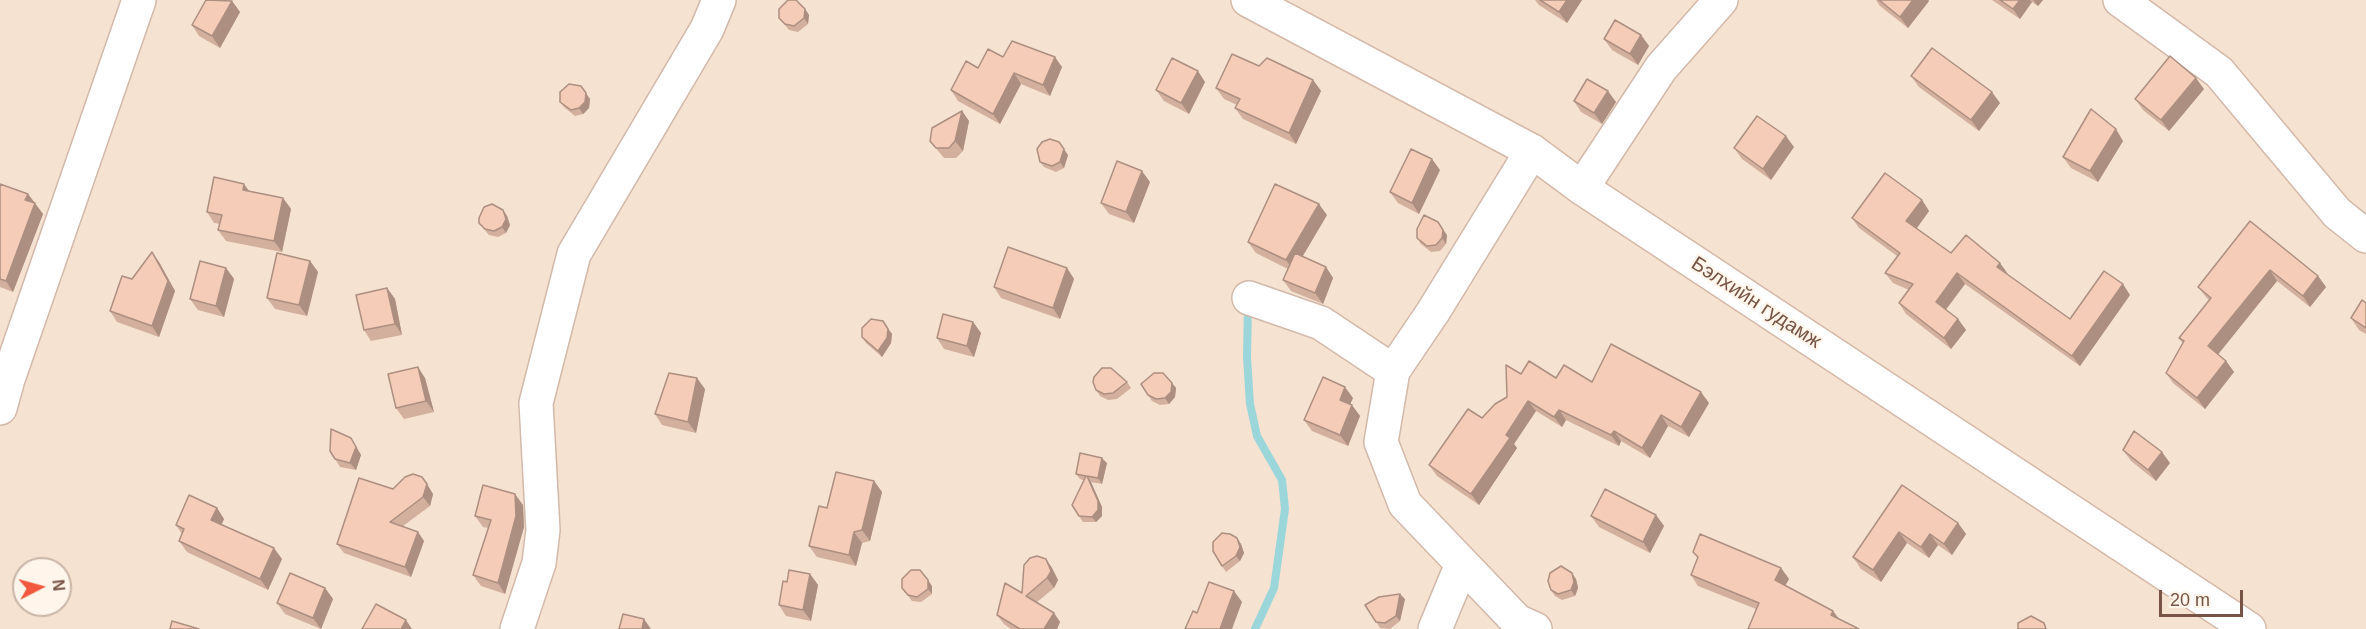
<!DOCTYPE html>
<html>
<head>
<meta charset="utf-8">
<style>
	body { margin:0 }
	#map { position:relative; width:2366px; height:629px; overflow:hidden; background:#fef1e2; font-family:Arial,sans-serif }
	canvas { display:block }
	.north { position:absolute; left:12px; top:557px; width:60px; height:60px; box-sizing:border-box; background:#fff5ea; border:2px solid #c9b5a8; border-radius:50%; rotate:84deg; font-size:16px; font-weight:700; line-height:24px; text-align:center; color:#775446 }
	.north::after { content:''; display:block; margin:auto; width:21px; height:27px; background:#f1583e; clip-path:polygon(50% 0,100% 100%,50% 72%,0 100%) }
	.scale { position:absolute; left:2159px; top:590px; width:84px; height:27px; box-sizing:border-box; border:3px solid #775446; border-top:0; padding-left:8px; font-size:18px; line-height:21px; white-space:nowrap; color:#775446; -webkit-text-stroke:4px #fff5ea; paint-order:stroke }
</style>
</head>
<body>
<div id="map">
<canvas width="2366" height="629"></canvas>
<div class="north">N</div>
<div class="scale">20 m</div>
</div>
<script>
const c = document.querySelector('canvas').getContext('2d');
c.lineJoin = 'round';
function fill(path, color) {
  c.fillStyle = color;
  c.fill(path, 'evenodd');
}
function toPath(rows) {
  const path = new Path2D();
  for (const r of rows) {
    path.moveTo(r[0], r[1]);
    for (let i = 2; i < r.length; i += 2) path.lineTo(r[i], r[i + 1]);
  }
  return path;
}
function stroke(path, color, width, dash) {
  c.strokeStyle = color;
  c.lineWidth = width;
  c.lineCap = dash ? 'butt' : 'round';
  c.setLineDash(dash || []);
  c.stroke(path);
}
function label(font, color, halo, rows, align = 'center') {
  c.font = font + ' Arial,sans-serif';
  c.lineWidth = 4.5;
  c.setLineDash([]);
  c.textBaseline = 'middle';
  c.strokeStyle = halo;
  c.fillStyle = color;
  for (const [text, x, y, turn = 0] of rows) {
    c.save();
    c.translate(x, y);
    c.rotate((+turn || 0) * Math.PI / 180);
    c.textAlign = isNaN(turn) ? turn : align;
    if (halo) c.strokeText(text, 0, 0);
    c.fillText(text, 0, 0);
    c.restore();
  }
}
const residential = toPath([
	[0,0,2366,0,2366,629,0,629],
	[24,569,60,569,60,605,24,605]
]);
const stream = toPath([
	[1248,306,1247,357,1250,404,1257,436,1282,480,1285,509,1274,588,1255,629]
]);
const street = toPath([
	[2120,0,2219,72,2337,213,2366,236],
	[1582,188,1661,68,1721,0],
	[1249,298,1321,323,1393,371,1381,442,1405,504,1517,621,1535,629],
	[1393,371,1433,312,1532,151],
	[0,408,8,379,139,0],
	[517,629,539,563,543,530,536,403,574,254,707,29,719,0],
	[1435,629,1462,564]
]);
const secondary = toPath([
	[1248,0,1532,151,1582,188,2249,629]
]);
const wall = toPath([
	[1535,0,1582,0,1567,23,1539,5],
	[1876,0,1928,0,1929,1,1908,28,1880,6],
	[1992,0,2043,0,2038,6,2032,2,2020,19],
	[232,1,240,12,220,48,199,36,192,25],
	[805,9,809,15,808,24,798,32,789,30,779,18],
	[1641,35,1649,46,1638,65,1612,50,1604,39],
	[1003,57,1062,67,1050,96,1021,84,1000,124,958,101,951,90,978,68],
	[1259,66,1313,80,1321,91,1296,144,1243,119,1235,108,1237,105,1224,99,1216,88],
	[1911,76,2000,103,1979,131,1919,87],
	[1205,82,1189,114,1164,101,1156,90],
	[2204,89,2169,131,2143,110,2135,99],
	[590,99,589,108,583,114,575,116,564,107,560,102],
	[1574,101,1616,102,1602,124,1581,112],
	[962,111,969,121,963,151,956,158,944,158,930,141],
	[2123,141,2098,182,2071,168,2063,157],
	[1794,147,1771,180,1742,159,1734,148],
	[1068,155,1064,168,1056,172,1044,167,1040,162],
	[1440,170,1419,214,1398,203,1390,192],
	[1150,182,1134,223,1109,214,1101,203],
	[0,184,28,194,43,214,13,292,0,287],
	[250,191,283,198,291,209,282,252,226,241,218,230,220,224,214,223,207,212],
	[1922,200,1929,211,1917,228,1951,253,2007,274,2070,319,2130,295,2080,366,1965,284,1946,310,1958,319,1966,330,1951,349,1906,314,1899,303,1909,290,1893,283,1885,273,1897,256,1859,228,1852,218],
	[503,210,507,216,510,225,506,233,498,237,489,235,479,223],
	[1327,215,1302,257,1326,267,1333,278,1323,304,1291,291,1283,280,1288,269,1256,253,1248,242],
	[2250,221,2318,276,2326,287,2310,307,2277,281,2218,354,2226,361,2234,372,2205,409,2173,383,2166,373,2183,344,2179,338,2209,300,2206,297,2198,287],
	[1447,235,1446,244,1440,251,1431,252,1421,244,1417,238],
	[152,252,159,262,175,291,159,337,117,322,110,311],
	[310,261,318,272,307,316,275,309,267,298],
	[226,268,234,279,224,317,198,310,190,299],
	[1067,268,1074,279,1060,319,1001,298,994,287],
	[387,288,395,299,402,335,371,341,364,330],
	[2366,303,2366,334,2359,330,2351,318],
	[883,321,892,334,891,343,882,357,866,343,862,337],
	[973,322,981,333,974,357,944,349,937,338],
	[1521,374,1592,382,1709,403,1689,437,1668,426,1650,458,1621,441,1619,446,1566,420,1562,427,1536,411,1514,444,1517,448,1479,505,1437,476,1429,465,1482,418,1507,397],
	[425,378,434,412,404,419,396,408],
	[1127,382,1131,388,1117,399,1108,400,1100,396,1096,390],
	[1172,383,1176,388,1175,397,1169,404,1160,405,1152,401,1148,395],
	[705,389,696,433,662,425,655,414],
	[1353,398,1350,404,1360,416,1348,446,1312,431,1304,420],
	[356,446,361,455,356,470,340,467,335,459],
	[2123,450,2170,463,2156,481,2131,461],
	[1107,463,1102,484,1091,482,1102,507,1102,516,1096,522,1083,522,1079,516,1083,480,1080,479,1076,474],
	[422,477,433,494,430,506,403,526,418,532,424,541,411,577,344,553,337,544,393,489],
	[874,481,882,492,870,541,862,543,856,566,817,557,809,546,827,508],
	[1902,485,1958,523,1966,534,1952,555,1938,545,1929,558,1907,543,1881,582,1861,569,1853,557],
	[523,505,524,527,505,594,481,586,473,575,488,528,483,527,475,516],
	[217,508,224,519,221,525,282,559,268,590,187,552,179,541,182,534,176,525],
	[1656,515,1664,526,1650,553,1599,527,1591,516],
	[1237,538,1241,544,1244,553,1240,561,1226,572,1222,566],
	[1693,552,1781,568,1789,579,1785,586,1833,611,1839,619,1756,609,1698,586,1691,575,1698,558],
	[1046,559,1052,568,1058,580,1054,588,1037,602,1054,613,1060,622,1057,629,1011,629,1004,624,997,615,1022,593],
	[810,574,818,585,811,621,786,616,779,605,787,582],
	[1576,579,1578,588,1575,596,1562,600,1555,596,1551,590],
	[932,586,932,594,921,602,912,601,902,588],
	[325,588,333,599,321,629,285,614,277,603],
	[1405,599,1400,621,1390,629,1380,628,1365,605]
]);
const shadedWall = toPath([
	[1567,0,1582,0,1567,23,1559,12],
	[1913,0,1928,0,1929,1,1908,28,1900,17],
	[2020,0,2030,0,2032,2,2020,19,2013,9],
	[2033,0,2043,0,2038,6],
	[232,1,240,12,220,48,212,36],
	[805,9,809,15,808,24,804,18],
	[1641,35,1649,46,1638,65,1630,54],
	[1055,57,1062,67,1050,96,1043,85],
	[1198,71,1205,82,1189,114,1181,103],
	[1014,73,1021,84,1000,124,993,114],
	[2196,78,2204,89,2169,131,2161,120],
	[1313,80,1321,91,1296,144,1289,133],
	[581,86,590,99,589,108,583,114,579,108],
	[1608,91,1616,102,1602,124,1594,113],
	[1992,92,2000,103,1979,131,1971,120],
	[962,111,969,121,963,151,955,141],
	[2116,129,2123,141,2098,182,2090,171],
	[1786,136,1794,147,1771,180,1763,169],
	[1064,149,1068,155,1064,168,1060,162],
	[1432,159,1440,170,1419,214,1412,203],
	[1142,171,1150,182,1134,223,1126,212],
	[244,184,252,195,243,190],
	[28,194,43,214,13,292,6,281,25,200],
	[283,198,291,209,282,252,274,241],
	[1922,200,1929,211,1914,232,1906,221],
	[1319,204,1327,215,1294,271,1286,260],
	[503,210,507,216,510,225,506,233,502,227],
	[1438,222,1447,235,1446,244,1442,238],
	[152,252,159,262,175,291,159,337,152,326],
	[310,261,318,272,307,316,299,305],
	[2000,263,2008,274,1997,267],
	[1326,267,1333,278,1323,304,1315,293],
	[226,268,234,279,224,317,216,306],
	[1067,268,1074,279,1060,319,1053,308],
	[2270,270,2277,281,2216,357,2208,346],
	[1957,273,1965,284,1943,313,1936,302],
	[2318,276,2326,287,2310,307,2303,296],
	[2123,284,2130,295,2080,366,2072,356],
	[387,288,395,299,402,335,395,324],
	[1958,319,1966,330,1951,349,1944,338],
	[973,322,981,333,974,357,967,346],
	[888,329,892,334,891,343,882,357,878,351],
	[2226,361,2234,372,2205,409,2197,398],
	[418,367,425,378,434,412,426,401],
	[697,378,705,389,696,433,688,422],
	[1172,383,1176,388,1175,397,1169,404,1165,398],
	[1345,387,1353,398,1347,411,1340,400],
	[1701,392,1709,403,1689,437,1681,427],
	[1528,401,1536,411,1514,444,1517,448,1479,505,1471,494,1506,435],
	[1352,405,1360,416,1348,446,1340,435],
	[1559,410,1566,420,1562,427,1554,417],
	[1661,415,1668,426,1650,458,1642,448],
	[1614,431,1621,441,1619,446,1611,435],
	[351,438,361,455,356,470,350,463],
	[2162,452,2170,463,2156,481,2148,470],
	[1102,458,1107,463,1102,484,1098,478],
	[1087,476,1091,482,1102,507,1102,516,1096,522,1092,517],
	[874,481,882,492,870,541,862,530],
	[427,484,433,494,430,506,423,497],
	[515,494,523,505,524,527,505,594,498,583],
	[217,508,224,519,219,531,211,520],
	[1656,515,1664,526,1650,553,1643,542],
	[1958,523,1966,534,1952,555,1944,544],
	[418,532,424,541,411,577,405,567],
	[854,532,862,543,856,566,849,555],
	[1899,532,1907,543,1881,582,1873,570],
	[1930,534,1938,545,1929,558,1921,547],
	[1237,538,1241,544,1244,553,1240,561,1236,556],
	[274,548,282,559,268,590,260,579],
	[1046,559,1052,568,1058,580,1054,588,1047,578],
	[1781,568,1789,579,1782,591,1775,580],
	[1572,573,1576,579,1578,588,1575,596,1571,590],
	[810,574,818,585,811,621,803,610],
	[928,580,932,586,932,594,928,589],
	[325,588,333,599,321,629,313,618],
	[1234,591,1242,602,1232,629,1220,629],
	[1400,594,1405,599,1400,621,1396,616],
	[1833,611,1841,622,1831,615],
	[1054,613,1060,622,1057,629,1044,629],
	[644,619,651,629,642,629],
	[406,620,412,629,401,629]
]);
const building = toPath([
	[206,0,232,1,212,36,192,25,206,0],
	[788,0,796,0,805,9,804,18,794,26,785,24,779,18,779,9,788,0],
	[1540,0,1567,0,1559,12,1540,0],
	[1879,0,1913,0,1900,17,1879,0],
	[2000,0,2020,0,2013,9,2000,0],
	[1615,20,1641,35,1630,54,1604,39,1615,20],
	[1012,41,1055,57,1043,85,1014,73,993,114,951,90,966,61,978,68,988,49,1003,57,1012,41],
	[1932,48,1992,92,1971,120,1911,76,1932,48],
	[1232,54,1259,66,1267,58,1313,80,1289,133,1235,108,1240,99,1216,88,1232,54],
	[2170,56,2196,78,2161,120,2135,99,2170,56],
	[1172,58,1198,71,1181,103,1156,90,1172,58],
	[1587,79,1608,91,1594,113,1574,101,1587,79],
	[569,84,581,86,586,93,585,102,579,108,571,110,560,102,560,92,569,84],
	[2091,109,2116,129,2090,171,2063,157,2091,109],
	[962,111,955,141,949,148,936,148,930,141,932,128,962,111],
	[1757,116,1786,136,1763,169,1734,148,1757,116],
	[1050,139,1059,142,1064,149,1060,162,1052,166,1040,162,1037,149,1042,142,1050,139],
	[1411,149,1432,159,1412,203,1390,192,1411,149],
	[1117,161,1142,171,1126,212,1101,203,1117,161],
	[1885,173,1922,200,1906,221,1951,253,1966,235,2000,263,1997,267,2070,319,2104,271,2123,284,2072,356,1957,273,1936,302,1958,319,1944,338,1899,303,1913,284,1885,273,1900,253,1852,218,1885,173],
	[214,177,244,184,243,190,283,198,274,241,218,230,222,215,207,212,214,177],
	[0,184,28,194,25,200,35,203,6,281,0,279,0,184],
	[1275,184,1319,204,1286,260,1248,242,1275,184],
	[492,204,503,210,506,219,502,227,494,231,485,229,479,223,479,218,484,207,492,204],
	[1424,215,1438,222,1443,230,1442,238,1436,245,1427,246,1417,238,1417,229,1424,215],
	[2250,221,2318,276,2303,296,2270,270,2208,346,2226,361,2197,398,2166,373,2184,341,2179,338,2211,298,2198,287,2250,221],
	[1008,247,1067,268,1053,308,994,287,1008,247],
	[152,252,168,281,152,326,110,311,122,276,132,279,152,252],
	[277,253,310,261,299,305,267,298,277,253],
	[1295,253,1326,267,1315,293,1283,280,1295,253],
	[200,261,226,268,216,306,190,299,200,261],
	[387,288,395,324,364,330,356,295,387,288],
	[2362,300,2366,303,2366,328,2351,318,2362,300],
	[943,314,973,322,967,346,937,338,943,314],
	[871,319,883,321,888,329,887,338,878,351,862,337,862,328,871,319],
	[1611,344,1701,392,1681,427,1661,415,1642,448,1614,431,1611,435,1559,410,1554,417,1528,401,1506,435,1510,438,1471,494,1429,465,1468,409,1482,418,1495,404,1507,397,1506,365,1521,374,1529,361,1556,378,1564,365,1592,382,1611,344],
	[418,367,426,401,396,408,388,374,418,367],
	[1102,368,1111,368,1127,382,1113,393,1104,394,1096,390,1093,382,1094,377,1102,368],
	[669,373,697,378,688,422,655,414,669,373],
	[1154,373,1163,373,1172,383,1171,392,1165,398,1156,399,1148,395,1141,384,1154,373],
	[1323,377,1345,387,1340,400,1352,405,1340,435,1304,420,1323,377],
	[331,429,351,438,356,447,350,463,335,459,330,451,331,429],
	[2134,431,2162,452,2148,470,2123,450,2134,431],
	[1080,453,1102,458,1098,478,1087,476,1098,501,1098,510,1092,517,1079,516,1072,505,1086,476,1076,474,1080,453],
	[836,472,874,481,862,530,854,532,849,555,809,546,819,506,827,508,836,472],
	[413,474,422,477,427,484,423,497,390,522,418,532,405,567,337,544,359,478,393,489,405,477,413,474],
	[483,485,515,494,516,516,498,583,473,575,491,520,475,516,483,485],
	[1902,485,1958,523,1944,544,1930,534,1921,547,1899,532,1873,570,1853,557,1902,485],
	[1605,489,1656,515,1643,542,1591,516,1605,489],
	[189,495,217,508,211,520,274,548,260,579,179,541,184,529,176,525,189,495],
	[1222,533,1230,534,1237,538,1240,547,1236,556,1222,566,1213,551,1213,542,1222,533],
	[1700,534,1781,568,1775,580,1833,611,1831,615,1859,629,1748,629,1759,603,1691,575,1698,557,1693,552,1700,534],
	[1037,556,1046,559,1051,571,1047,578,1026,596,1054,613,1044,629,1020,629,997,615,1005,583,1022,593,1024,565,1030,558,1037,556],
	[1561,566,1572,573,1574,582,1571,590,1558,594,1551,590,1548,581,1550,573,1561,566],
	[789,570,810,574,803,610,779,605,783,581,787,582,789,570],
	[911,570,920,570,928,580,928,589,917,597,908,595,902,588,902,579,911,570],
	[290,573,325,588,313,618,277,603,290,573],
	[1209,582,1234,591,1220,629,1185,629,1193,611,1197,613,1209,582],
	[1400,594,1396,616,1385,623,1376,622,1365,605,1379,597,1400,594],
	[376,604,406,620,401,629,362,629,376,604],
	[623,614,644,619,642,629,619,629,623,614],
	[2031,616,2044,623,2046,629,2018,629,2018,623,2031,616],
	[172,621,199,629,170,629,172,621]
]);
const streetNames = [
	["Бэлхийн гудамж",1756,303,33]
];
fill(residential, '#f6e2d0');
stroke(stream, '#9bd6db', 8);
stroke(street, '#d2b9aa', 36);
stroke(secondary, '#d5b9a8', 36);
stroke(street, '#fff', 33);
stroke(secondary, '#fff', 33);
fill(wall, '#d3af9e');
fill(shadedWall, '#ac8f81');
fill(building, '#f5ccb8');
stroke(building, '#ac8f81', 1.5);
label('20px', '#775446', '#fff5ea', streetNames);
</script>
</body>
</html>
